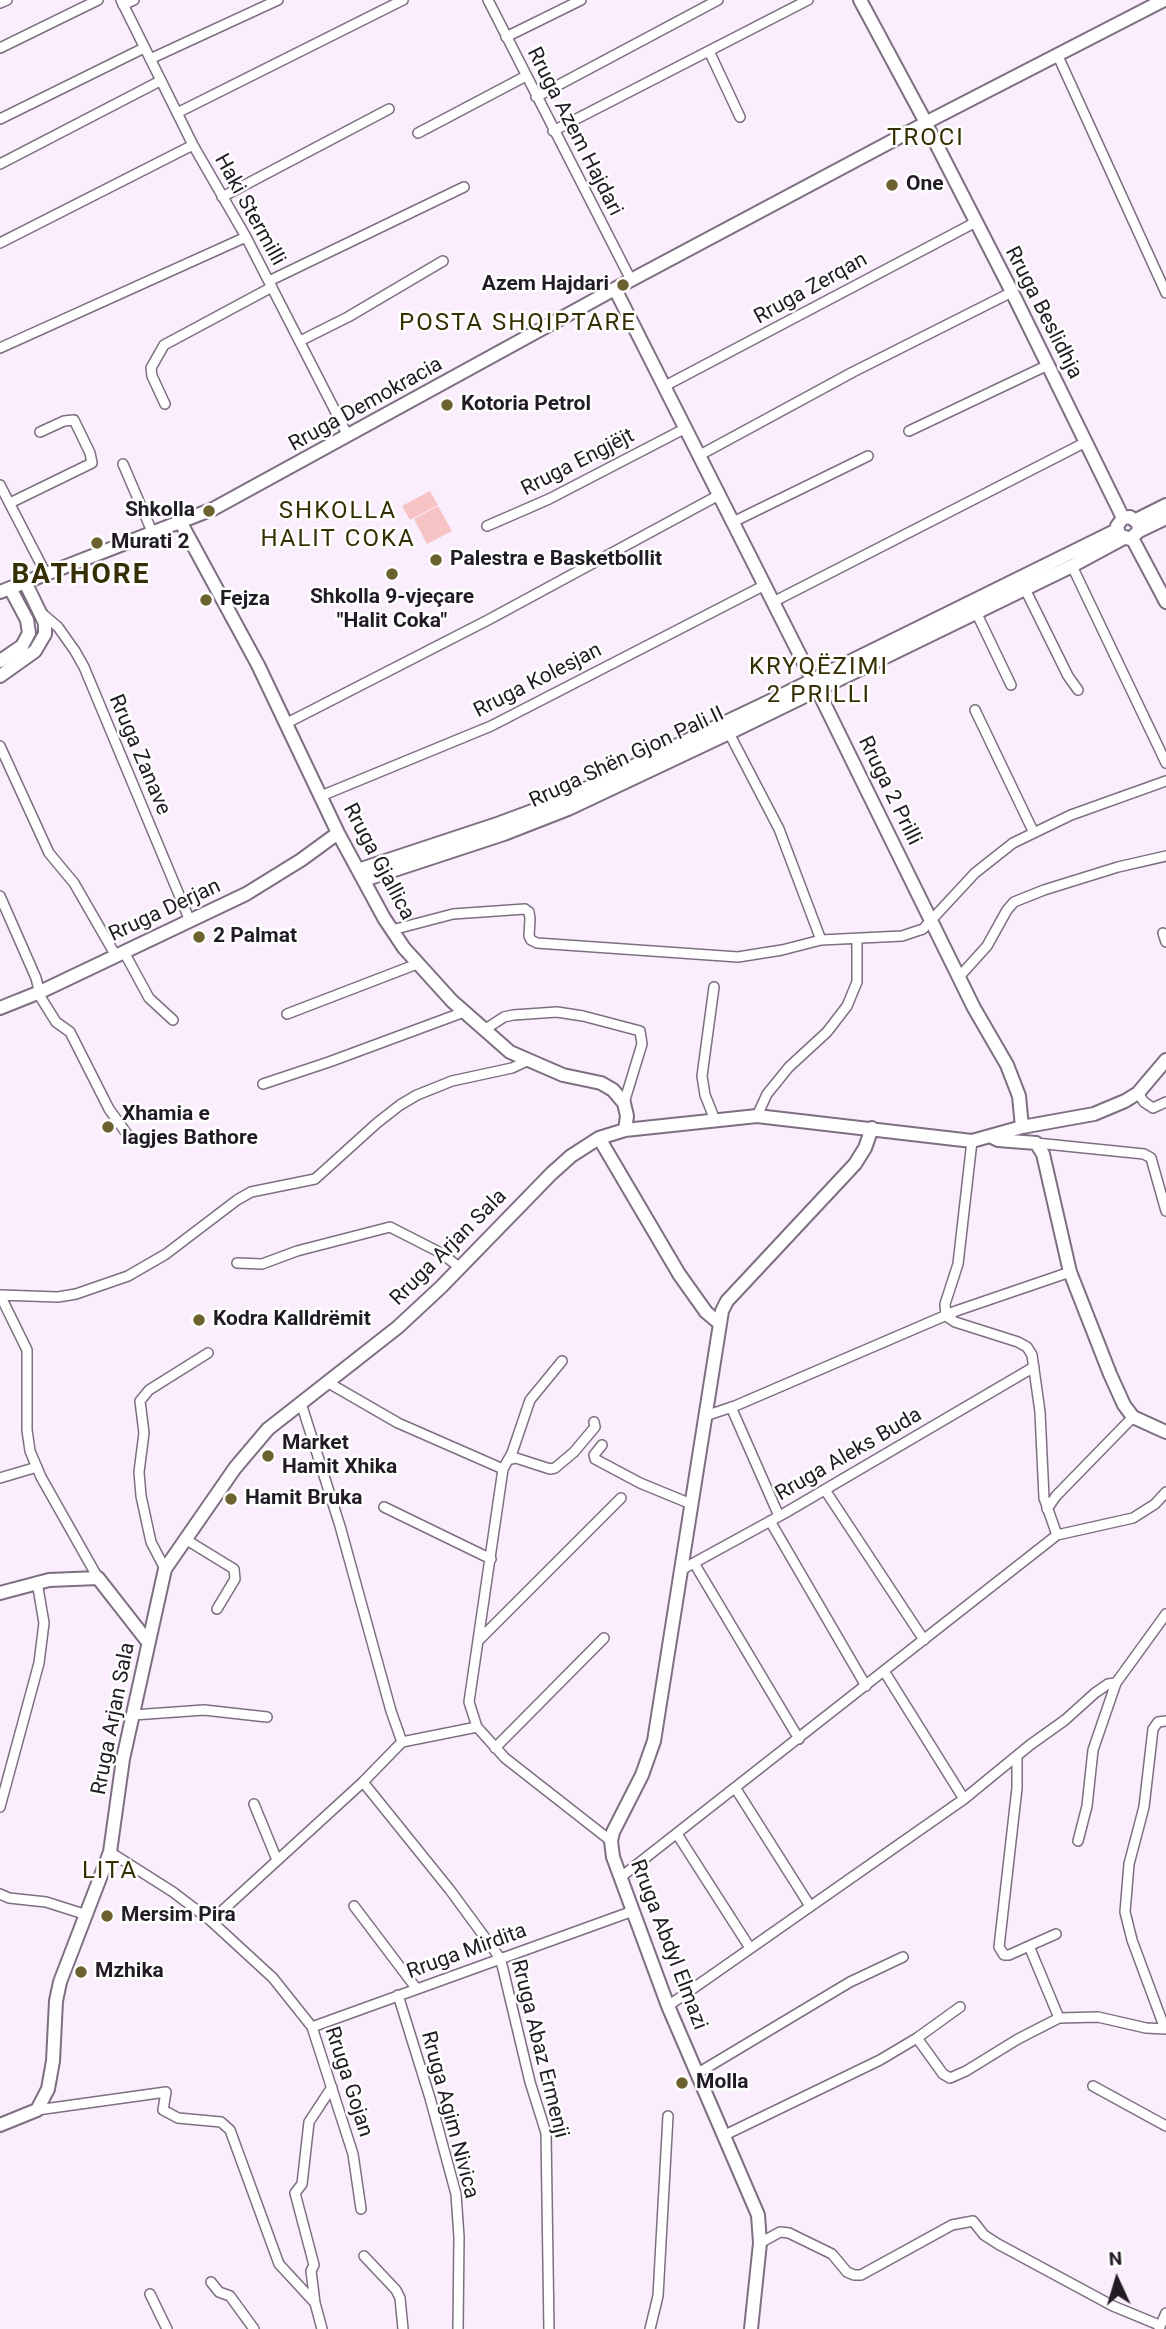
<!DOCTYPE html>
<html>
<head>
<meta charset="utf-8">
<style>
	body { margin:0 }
	#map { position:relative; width:1166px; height:2329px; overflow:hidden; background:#faeefc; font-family:Roboto,sans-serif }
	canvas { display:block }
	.north { position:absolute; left:1082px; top:2245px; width:70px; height:70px; -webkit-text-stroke:5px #fff; paint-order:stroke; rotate:356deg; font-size:19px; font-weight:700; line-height:28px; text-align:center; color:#211b23 }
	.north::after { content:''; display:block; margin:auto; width:24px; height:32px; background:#211b23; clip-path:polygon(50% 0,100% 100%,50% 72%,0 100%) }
</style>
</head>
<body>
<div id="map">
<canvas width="1166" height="2329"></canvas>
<div class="north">N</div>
</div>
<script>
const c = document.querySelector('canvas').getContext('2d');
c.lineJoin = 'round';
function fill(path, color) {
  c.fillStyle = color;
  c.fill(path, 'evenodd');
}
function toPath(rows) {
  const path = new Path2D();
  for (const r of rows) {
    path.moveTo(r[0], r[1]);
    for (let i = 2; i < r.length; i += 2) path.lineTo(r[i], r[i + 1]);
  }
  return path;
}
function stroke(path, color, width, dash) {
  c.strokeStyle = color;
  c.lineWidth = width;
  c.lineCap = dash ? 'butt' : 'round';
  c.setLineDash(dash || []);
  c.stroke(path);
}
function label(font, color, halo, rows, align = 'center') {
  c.font = font + ' Roboto,sans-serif';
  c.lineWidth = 5;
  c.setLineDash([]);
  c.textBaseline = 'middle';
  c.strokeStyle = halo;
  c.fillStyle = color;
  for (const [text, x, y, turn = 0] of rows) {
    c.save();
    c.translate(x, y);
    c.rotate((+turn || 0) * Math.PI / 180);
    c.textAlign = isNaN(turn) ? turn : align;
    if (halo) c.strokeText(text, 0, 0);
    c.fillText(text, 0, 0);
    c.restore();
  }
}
const green = toPath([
	[430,491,438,505,410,520,402,506],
	[438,506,452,531,427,544,414,519]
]);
const street = toPath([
	[121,0,193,145,246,237,348,436],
	[488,0,631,280],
	[0,3,7,0],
	[123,5,134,0],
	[506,37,581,0],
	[0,48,98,0],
	[709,51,740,117],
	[1057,54,1166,293],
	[150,59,278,0],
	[536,97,718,0],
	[177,113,403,0],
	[0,119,144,48],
	[553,131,808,0],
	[418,133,526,76],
	[0,164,160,81],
	[222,197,389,109],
	[0,243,193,145],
	[269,281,464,187],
	[300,341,348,317,443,261],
	[0,348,246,237],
	[663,387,976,222],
	[165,404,152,376,151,368,164,345,272,287],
	[909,431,1048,365],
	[700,455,853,372,1012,292],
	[123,464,153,534],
	[0,485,46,574],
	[10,503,92,463,90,453,74,420,64,421,40,432],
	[733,522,868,456],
	[487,526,549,499,684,429],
	[1072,566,1166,763],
	[1025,589,1068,676,1078,690],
	[773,602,1086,442],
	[976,612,1011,685],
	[44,615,58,627,75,651,84,667,190,921],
	[975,710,1033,831],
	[287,723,488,620,719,495],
	[729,733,779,829,821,940],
	[0,746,49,853,74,883,116,956],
	[321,796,491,726,765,585],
	[0,896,36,978,41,998,56,1022,70,1032,109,1109,127,1134],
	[392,930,453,914,525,909,529,912,530,919,529,936,531,940,537,943,738,957,782,950,821,940,902,936,923,929,975,873,1013,843,1071,815,1166,781],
	[1163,933,1166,942],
	[124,952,149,998,173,1020],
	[959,977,987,946,1007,910,1014,902,1044,890,1118,867,1166,856],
	[714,987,702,1076,705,1095,715,1120],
	[287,1014,417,964],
	[484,1030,504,1017,513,1015,557,1012,583,1016,640,1031,642,1044,624,1103],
	[263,1084,329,1062,464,1012],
	[1138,1093,1144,1102,1153,1108,1166,1102],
	[757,1116,767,1094,789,1067,827,1032,847,1006,857,982,857,939],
	[972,1141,958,1264,945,1304,946,1316,955,1322,1018,1342,1027,1347,1032,1355,1040,1412,1044,1498,1057,1535],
	[1036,1143,1144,1154,1151,1158,1166,1211],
	[237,1263,262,1264,297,1251,390,1227,441,1253,459,1267],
	[0,1295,58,1297,76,1294,128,1276,166,1254,237,1200,251,1192,315,1179,377,1123,400,1105,417,1095,452,1081,512,1068,527,1061],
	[0,1295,27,1350,27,1430,30,1451,41,1477,98,1578],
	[562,1361,530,1400,512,1453,503,1469,469,1702,477,1727,505,1758,611,1841],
	[327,1382,398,1423,503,1469],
	[301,1403,340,1526,391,1711,402,1742],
	[731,1407,779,1516],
	[705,1416,735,1406,956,1311,1070,1272],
	[602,1445,594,1455,595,1459,640,1483,691,1504],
	[508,1460,516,1458,550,1469,555,1468,574,1452,595,1427,594,1422],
	[0,1478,37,1467],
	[825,1490,924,1640],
	[384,1507,491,1559],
	[1047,1509,1056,1496,1133,1417],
	[770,1521,866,1686],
	[185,1539,234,1569,235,1579,217,1609],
	[694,1563,799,1739],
	[165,1569,151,1542,141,1496,139,1472,144,1433,140,1401,149,1390,208,1353],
	[681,1570,785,1513,1034,1367],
	[479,1640,621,1498],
	[884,1671,964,1799],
	[133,1715,204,1710,267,1717],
	[495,1748,604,1638],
	[1017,1756,1017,1788,999,1947,1004,1955,1009,1955,1029,1946,1059,2018],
	[363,1782,450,1890,500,1958,503,1969,530,2082,546,2133,549,2329],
	[736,1789,810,1906],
	[254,1804,277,1860],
	[0,1807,39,1663,44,1623,37,1582],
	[677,1834,750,1948],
	[1078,1841,1087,1806,1093,1750,1116,1683,1166,1614],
	[110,1852,173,1892,211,1921,273,1978,312,2027,353,2154,361,2209],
	[621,1877,1057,1535,1133,1518,1155,1504,1166,1492],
	[0,1894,9,1898,46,1902,87,1915],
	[354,1906,416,1988],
	[211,1921,363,1782,402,1742,477,1727],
	[1029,1946,1056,1934],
	[398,1995,430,2098,456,2194,459,2237,458,2329],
	[668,2006,964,1799,1030,1745,1065,1720,1095,1693,1108,1684,1116,1683],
	[312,2027,633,1911],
	[1165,2029,1132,1940,1125,1912,1129,1864,1144,1807,1153,1729,1158,1722,1166,1721],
	[917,2038,943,2074,950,2078,966,2071,1018,2039,1059,2018,1098,2017,1146,2028,1166,2029],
	[698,2073,850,1982,903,1957],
	[1093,2086,1166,2126],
	[37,2110,166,2092,163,2110,178,2118,221,2122,230,2130,279,2264,315,2303,322,2329],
	[725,2135,880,2060,917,2038,960,2007],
	[760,2243,780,2232,789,2233,832,2254,847,2272,854,2275,861,2275,952,2225,973,2221,984,2235,998,2244,1113,2306,1159,2325],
	[364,2256,396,2290,400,2298,403,2329],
	[211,2282,219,2292,230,2296,254,2329],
	[150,2294,167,2329],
	[315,2303,311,2271,314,2265,295,2193,302,2184,309,2122,332,2087],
	[650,2329,658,2296,668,2116],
	[1159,2329,1166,2313]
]);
const secondary = toPath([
	[860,0,924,119],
	[929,121,1164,0],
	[927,126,1012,292,1123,518],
	[615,289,817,689,974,1008,1007,1065,1019,1096,1022,1127],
	[1136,520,1166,505],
	[181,523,258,665,338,833,384,918,404,948,452,1001,510,1052,563,1075,601,1083,613,1090,624,1103,627,1116,625,1130],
	[1139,531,1138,523,1130,517,1123,518,1117,526,1119,535,1130,539,1139,531,1166,518],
	[1132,538,1166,602],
	[0,592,213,509,631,280,922,125],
	[0,661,22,646,29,633,27,620,10,588],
	[0,676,35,651,45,634,45,623,25,582],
	[358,870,500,823,562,800,766,703,1117,530],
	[364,880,504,834,568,809,729,733,1072,566,1124,538],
	[0,1008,40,992,246,894,301,860,338,833],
	[992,1137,998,1140,1036,1143,1043,1154,1070,1272,1110,1374,1124,1405,1133,1417,1166,1432],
	[599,1138,679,1274,706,1312,719,1323],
	[0,1593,49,1580,98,1578,148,1642],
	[0,2125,37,2110,48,2089,53,2061,56,2001,60,1982,110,1852,123,1759,165,1569,235,1468,268,1429,398,1327,441,1287,551,1174,571,1156,599,1138,625,1130,757,1116,972,1141,1022,1127,1094,1114,1125,1101,1138,1093,1166,1060],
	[751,2329,760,2243,758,2215,668,2006,613,1857,611,1841,613,1832,642,1775,654,1741,722,1311,727,1301,742,1285,855,1164,865,1148,872,1128]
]);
const markers = [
	[892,185,7,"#6b622f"],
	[623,285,7,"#6b622f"],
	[447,405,7,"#6b622f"],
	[209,511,7,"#6b622f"],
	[97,543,7,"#6b622f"],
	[436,560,7,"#6b622f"],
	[392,574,7,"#6b622f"],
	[206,600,7,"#6b622f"],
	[199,937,7,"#6b622f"],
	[108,1127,7,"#6b622f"],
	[199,1320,7,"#6b622f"],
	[268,1456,7,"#6b622f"],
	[231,1499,7,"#6b622f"],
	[107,1916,7,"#6b622f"],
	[81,1972,7,"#6b622f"],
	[682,2083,7,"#6b622f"]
];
const streetNames = [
	["Rruga Azem Hajdari",574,132,63],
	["Haki Stermilli",249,210,61],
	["Rruga Zerqan",811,289,-29],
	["Rruga Beslidhja",1043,313,63],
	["Rruga Demokracia",366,405,-29],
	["Rruga Engjëjt",578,463,-27],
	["Rruga Kolesjan",538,681,-27],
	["Rruga Zanave",139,755,67],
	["Rruga Shën Gjon Pali II",627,758,-25],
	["Rruga 2 Prilli",889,791,64],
	["Rruga Gjallica",378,862,62],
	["Rruga Derjan",165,911,-25],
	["Rruga Arjan Sala",449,1248,-45],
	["Rruga Aleks Buda",849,1455,-30],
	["Rruga Arjan Sala",114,1719,-79],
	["Rruga Abdyl Elmazi",668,1945,69],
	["Rruga Mirdita",467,1952,-20],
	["Rruga Abaz Ermenji",539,2049,76],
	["Rruga Gojan",348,2082,72],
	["Rruga Agim Nivica",449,2115,75]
];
const poiNames = [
	["One",906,185],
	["Azem Hajdari",609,285,"right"],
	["Kotoria Petrol",461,405],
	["Shkolla",195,511,"right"],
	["Murati 2",111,543],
	["Palestra e Basketbollit",450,560],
	["Shkolla 9-vjeçare",392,598,"center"],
	["\"Halit Coka\"",392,622,"center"],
	["Fejza",220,600],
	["2 Palmat",213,937],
	["Xhamia e",122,1115],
	["lagjes Bathore",122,1139],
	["Kodra Kalldrëmit",213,1320],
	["Market",282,1444],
	["Hamit Xhika",282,1468],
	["Hamit Bruka",245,1499],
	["Mersim Pira",121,1916],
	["Mzhika",95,1972],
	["Molla",696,2083]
];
const quarterNames = [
	["TROCI",926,139],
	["POSTA SHQIPTARE",518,324],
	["SHKOLLA",338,512],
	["HALIT COKA",338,540],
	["KRYQËZIMI",819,668],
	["2 PRILLI",819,696],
	["LITA",110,1872]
];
const districtNames = [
	["BATHORE",81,576]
];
fill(green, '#f8c3c5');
stroke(street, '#7e6e82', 12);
stroke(secondary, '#7e6e82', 16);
stroke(street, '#fff', 9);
stroke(secondary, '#fff', 12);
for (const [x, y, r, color] of markers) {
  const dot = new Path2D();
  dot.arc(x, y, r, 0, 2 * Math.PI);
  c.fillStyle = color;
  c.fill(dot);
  stroke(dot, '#fff', 2.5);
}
label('21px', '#211b23', '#fff', streetNames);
label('bold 21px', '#211b23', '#fff', poiNames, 'left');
c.letterSpacing = '2px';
label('24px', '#362f03', '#fff', quarterNames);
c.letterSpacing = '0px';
c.letterSpacing = '2px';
label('bold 28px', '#362f03', '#fff', districtNames);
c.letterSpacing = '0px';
</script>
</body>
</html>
